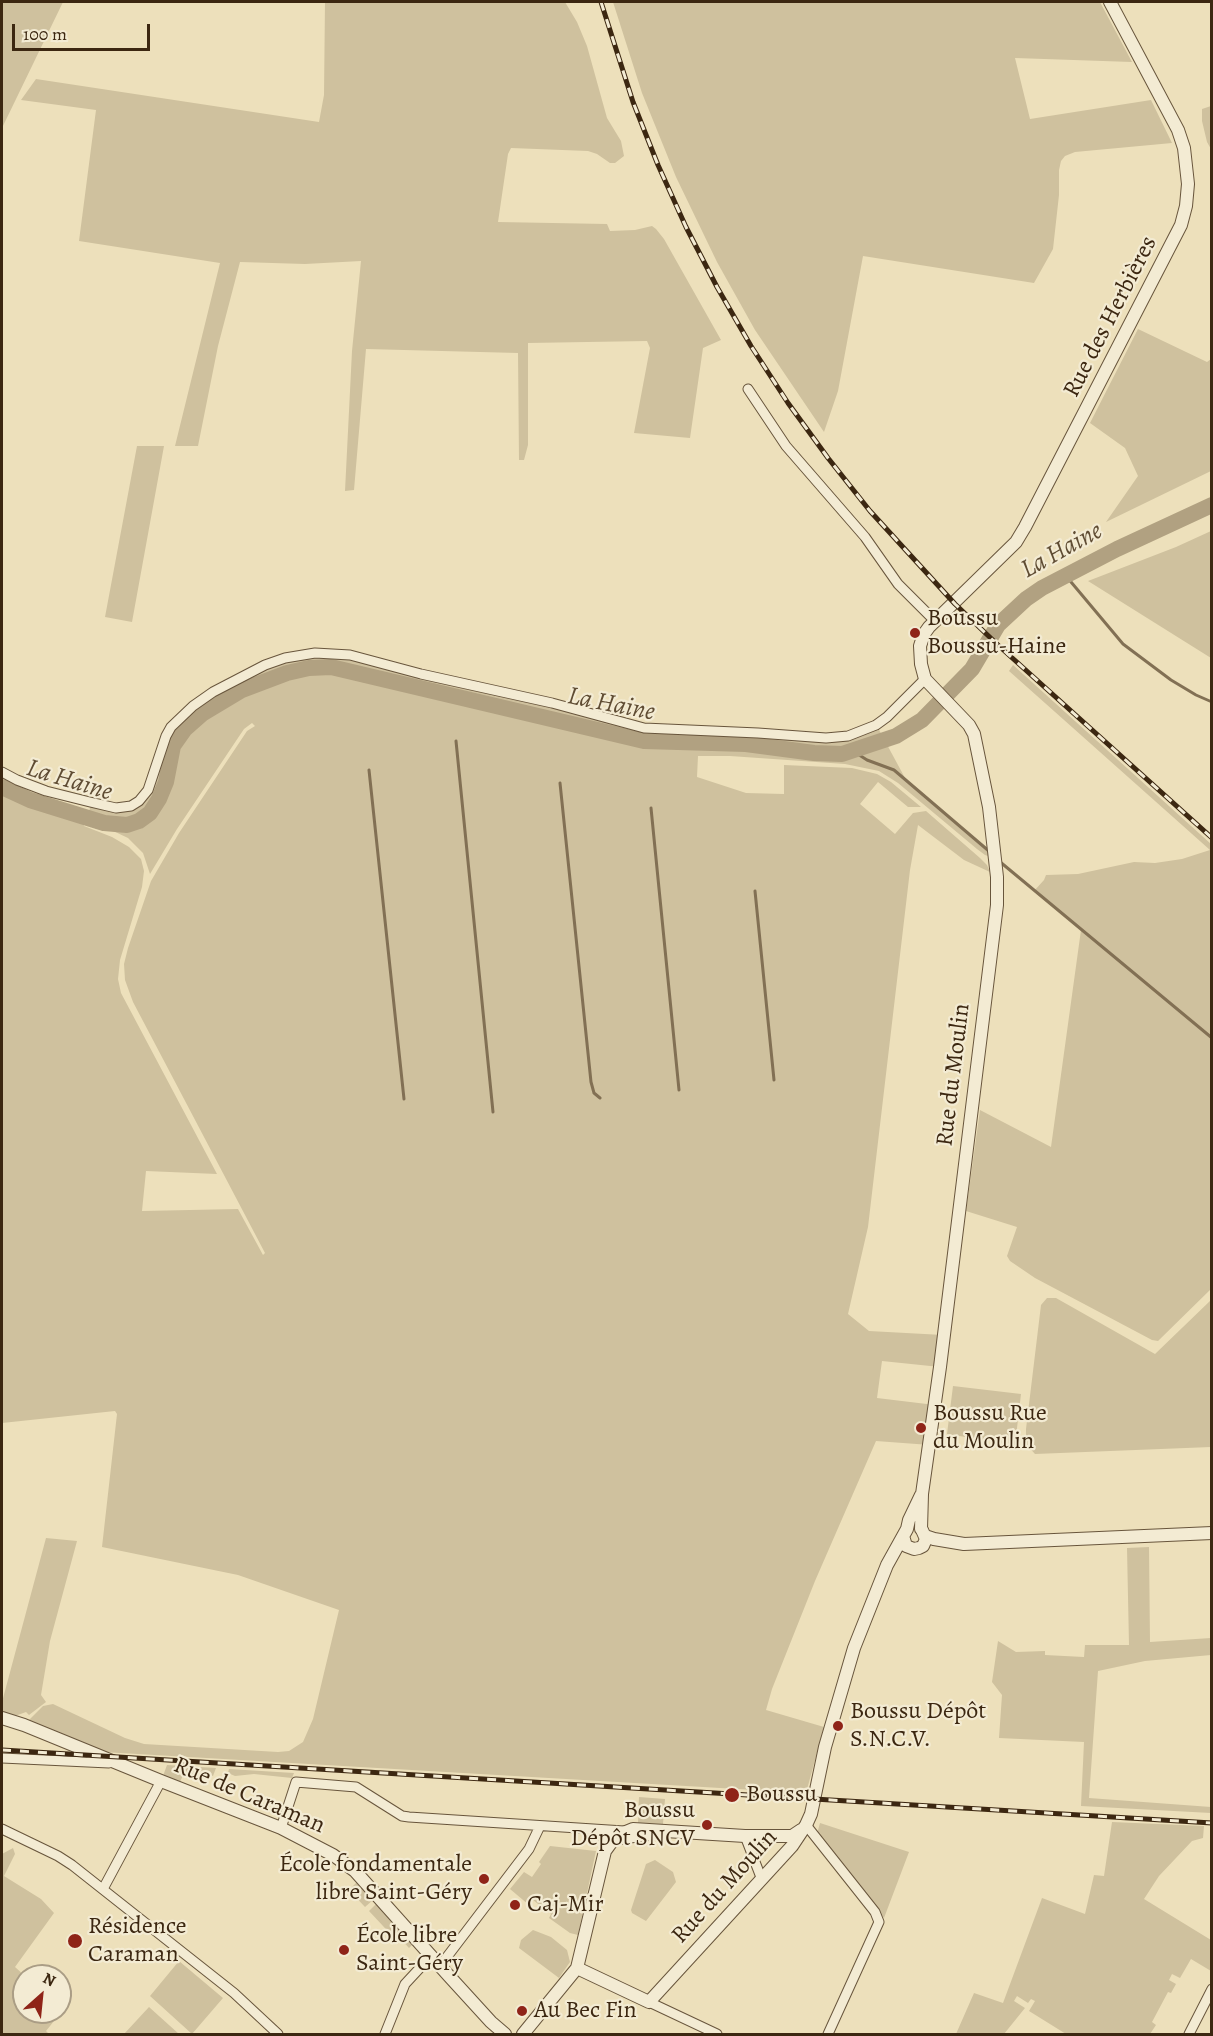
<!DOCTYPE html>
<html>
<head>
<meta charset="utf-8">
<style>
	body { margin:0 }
	#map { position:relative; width:1213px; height:2036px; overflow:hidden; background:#ede0bb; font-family:Alegreya,serif }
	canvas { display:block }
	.frame { position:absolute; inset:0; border:3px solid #3c2711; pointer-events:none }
	.north { position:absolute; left:12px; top:1964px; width:60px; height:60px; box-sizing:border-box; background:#f3ebd3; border:2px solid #aa9d85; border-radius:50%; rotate:27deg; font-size:16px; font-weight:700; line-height:24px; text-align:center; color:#3c2711 }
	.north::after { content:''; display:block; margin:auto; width:21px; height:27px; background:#8f2418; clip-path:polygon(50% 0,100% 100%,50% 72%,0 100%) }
	.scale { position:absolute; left:12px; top:24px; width:138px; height:27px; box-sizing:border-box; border:3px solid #3c2711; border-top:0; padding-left:8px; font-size:18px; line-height:21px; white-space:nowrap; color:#3c2711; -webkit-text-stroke:4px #f3ebd3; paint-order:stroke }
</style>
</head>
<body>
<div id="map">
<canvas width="1213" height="2036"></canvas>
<div class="frame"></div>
<div class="north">N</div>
<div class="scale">100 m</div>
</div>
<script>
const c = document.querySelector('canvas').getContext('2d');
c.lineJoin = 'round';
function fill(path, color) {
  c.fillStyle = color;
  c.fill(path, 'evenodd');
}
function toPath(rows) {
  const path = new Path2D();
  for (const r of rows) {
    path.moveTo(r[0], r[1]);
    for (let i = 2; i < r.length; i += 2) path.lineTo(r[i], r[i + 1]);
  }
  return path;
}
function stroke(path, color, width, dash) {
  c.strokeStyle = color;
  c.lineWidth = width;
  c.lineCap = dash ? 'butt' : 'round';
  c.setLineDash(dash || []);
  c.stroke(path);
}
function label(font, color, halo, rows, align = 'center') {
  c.font = font + ' Alegreya,serif';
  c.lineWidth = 4.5;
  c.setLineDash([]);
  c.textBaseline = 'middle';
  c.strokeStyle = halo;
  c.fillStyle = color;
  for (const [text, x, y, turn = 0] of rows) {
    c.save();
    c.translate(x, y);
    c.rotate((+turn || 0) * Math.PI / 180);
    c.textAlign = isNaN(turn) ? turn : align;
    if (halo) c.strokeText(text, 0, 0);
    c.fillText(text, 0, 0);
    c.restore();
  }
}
const green = toPath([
	[2,2,63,2,2,128],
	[325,2,565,2,577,22,587,46,607,118,621,141,624,156,615,163,610,163,597,154,588,151,511,148,508,154,498,222,607,224,610,231,635,230,652,226,656,229,664,239,721,340,703,348,690,438,634,433,650,348,647,341,528,343,528,445,524,460,519,460,518,353,366,349,354,490,345,491,352,351,361,261,305,264,240,262,218,346,198,446,175,446,220,263,79,241,96,110,21,100,36,79,319,122,324,95],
	[613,2,1100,2,1132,62,1015,58,1030,119,1151,100,1172,143,1075,152,1065,156,1061,161,1059,170,1059,195,1053,249,1034,283,863,256,838,391,824,432,755,330,717,262,676,177,642,93],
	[1211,106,1212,106,1211,149,1207,142,1202,121,1202,109],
	[1138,329,1207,362,1211,359,1211,471,1106,522,1138,476,1125,448,1090,423],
	[137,446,164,446,132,622,105,617],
	[1211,531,1211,658,1088,581,1176,547],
	[308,657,349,658,535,701,631,729,830,741,850,740,878,728,905,778,990,852,988,856,985,855,977,849,898,783,879,771,845,764,730,756,698,756,697,777,746,793,784,794,784,765,852,768,877,774,891,782,921,807,908,807,878,782,860,804,895,834,913,813,926,811,980,858,987,865,990,872,964,860,918,825,910,870,868,1227,848,1314,869,1331,943,1335,940,1367,882,1361,877,1398,935,1405,930,1445,876,1441,815,1581,772,1689,766,1710,824,1727,806,1793,86,1751,24,1725,43,1706,53,1704,125,1738,144,1744,278,1752,289,1751,303,1742,313,1719,339,1610,238,1575,102,1547,117,1414,115,1411,2,1423,2,791,27,804,83,822,84,826,112,837,129,847,141,859,144,871,142,887,120,960,118,979,121,993,217,1174,146,1171,142,1211,238,1209,263,1255,265,1253,133,1002,125,980,124,964,128,948,151,881,179,833,247,731,255,726,252,723,244,729,177,829,150,874,143,853,128,838,109,829,87,823,90,807,110,810,150,794,156,781,169,736,184,718,228,686,278,664],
	[1013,665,1211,844,1211,1289,1158,1341,1152,1340,1035,1278,1010,1261,1007,1256,1017,1227,966,1211,980,1110,1051,1147,1081,930,1034,891,1044,880,1046,875,1078,874,1134,862,1155,863,1182,859,1210,850,1009,671],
	[1047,1298,1056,1298,1155,1354,1211,1300,1211,1447,1035,1454,1026,1444,1026,1429,1041,1305],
	[953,1386,1021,1394,1015,1445,947,1434],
	[46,1538,77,1541,50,1641,41,1695,46,1702,29,1715,26,1712,15,1716,2,1712,2,1702],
	[1149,1547,1150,1642,1211,1638,1211,1655,1145,1661,1098,1671,1089,1798,1211,1807,1211,1813,1081,1806,1084,1742,999,1738,1002,1695,992,1682,998,1641,1016,1652,1045,1651,1045,1655,1084,1657,1085,1645,1129,1645,1127,1548],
	[167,1765,216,1768,213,1776,206,1773,203,1779,185,1771,180,1782,163,1776],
	[229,1769,294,1773,292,1778,254,1774,235,1776,228,1773],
	[639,1797,665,1799,663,1824,638,1823],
	[1112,1822,1204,1826,1203,1838,1192,1841,1159,1876,1144,1899,1211,1940,1211,1971,1191,1959,1180,1978,1172,1974,1169,1980,1176,1984,1171,1993,1168,1992,1152,2022,1156,2025,1150,2034,1066,2034,1029,2011,1035,2001,1031,1999,1028,2003,1017,1996,1014,2001,1025,2008,1004,2034,956,2034,974,1993,1003,2003,1042,1898,1085,1914,1094,1875,1104,1876],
	[820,1823,909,1852,884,1918,817,1834],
	[550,1846,596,1851,578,1935,570,1933,549,1918,551,1914,533,1900,529,1905,510,1889,524,1872,532,1877,541,1864,539,1862],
	[13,1848,15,1854,4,1876,41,1899,54,1913,15,1967,25,1976,24,2012,60,2012,60,2010,62,2011,46,2031,49,2034,2,2034,2,1854],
	[655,1860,673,1872,676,1882,646,1921,632,1913,631,1910,646,1864],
	[357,1882,373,1900,365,1907,349,1890],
	[376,1904,412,1945,409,1948,400,1938,397,1941,369,1911],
	[533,1930,551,1937,567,1950,570,1962,559,1978,519,1948,521,1940],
	[179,1961,223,1998,192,2034,150,1996],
	[149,2007,179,2034,124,2034]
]);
const stream = toPath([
	[1066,576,1123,644,1171,680,1196,695,1212,702],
	[456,741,493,1112],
	[853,751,867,760,894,770,990,852],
	[369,770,404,1099],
	[560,783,591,1082,594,1093,600,1098],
	[651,808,679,1090],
	[999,861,1212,1038],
	[755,891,774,1080]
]);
const river = toPath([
	[2,787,30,800,104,823,127,825,139,821,150,813,159,799,166,782,173,746,185,729,202,714,242,690,287,673,309,668,331,667,644,741,746,744,814,753,842,754,896,736,922,720,972,669,998,625,1026,599,1042,588,1117,549,1212,505]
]);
const minor = toPath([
	[748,389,786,446,865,537,898,584,935,621],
	[2,772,17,780,46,791,90,802,116,808,131,806,139,801,148,790,166,736,171,727,193,706,213,692,265,665,285,658,315,653,350,655,421,674,552,703,644,728,758,733,826,738,848,736,876,725,887,717,925,679],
	[2,1758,109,1763],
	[806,1825,875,1912,879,1922,828,2034],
	[281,1828,296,1782,356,1787,402,1816,409,1817,624,1831],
	[2,1829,58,1856,72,1865,234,1993,278,2034],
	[591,1831,603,1837,616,1840,659,1834],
	[745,1836,762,1880],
	[103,1889,161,1781],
	[440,1966,529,1849,540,1826],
	[649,2002,717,2034],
	[385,2034,405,1984,431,1956],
	[1189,2034,1212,1989]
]);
const tertiary = toPath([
	[921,1529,922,1494,940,1367,997,905,997,877,989,807,974,734,969,725,925,679,921,664,920,646,924,634,929,627,1016,542,1025,527,1181,225,1186,206,1188,184,1184,148,1178,130,1110,2],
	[903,1536,906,1546,914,1549,919,1548,923,1546,926,1539,922,1530],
	[925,1536,934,1539,964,1544,1212,1533],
	[2,1718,24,1725,161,1781,281,1828,333,1855,355,1871,449,1976,491,2022,505,2034],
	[577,1968,649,2002,792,1846,806,1825,811,1814,825,1747,854,1648,887,1565,907,1529,909,1520,921,1495],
	[523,2034,577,1968,605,1851,616,1836,633,1829,745,1836,792,1836,801,1830]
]);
const rail = toPath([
	[601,2,633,102,658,165,686,227,717,287,751,346,788,403,828,458,870,511,955,604,999,646,1212,838],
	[2,1750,1212,1823]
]);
const markers = [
	[915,633,6,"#8f2418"],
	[921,1428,6,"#8f2418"],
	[838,1726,6,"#8f2418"],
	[732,1795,8,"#8f2418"],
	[707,1825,6,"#8f2418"],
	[484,1879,6,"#8f2418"],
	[515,1905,6,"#8f2418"],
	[75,1941,8,"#8f2418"],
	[344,1950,6,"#8f2418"],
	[522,2011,6,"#8f2418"]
];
const streetNames = [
	["Rue des Herbières",1111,317,-63],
	["Rue du Moulin",954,1075,-83],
	["Rue de Caraman",249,1796,23],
	["Rue du Moulin",725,1887,-48]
];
const poiNames = [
	["Boussu",927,619],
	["Boussu-Haine",927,647],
	["Boussu Rue",933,1414],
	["du Moulin",933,1442],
	["Boussu Dépôt",850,1712],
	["S.N.C.V.",850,1740],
	["Boussu",746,1795],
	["Boussu",695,1811,"right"],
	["Dépôt SNCV",695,1839,"right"],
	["École fondamentale",472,1865,"right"],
	["libre Saint-Géry",472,1893,"right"],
	["Caj-Mir",527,1905],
	["Résidence",88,1927],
	["Caraman",88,1955],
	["École libre",356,1936],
	["Saint-Géry",356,1964],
	["Au Bec Fin",534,2011]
];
const waterNames = [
	["La Haine",1062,551,-29],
	["La Haine",611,705,11],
	["La Haine",69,781,17]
];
fill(green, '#cfc19e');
stroke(stream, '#827054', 3);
stroke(river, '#b1a181', 16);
stroke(minor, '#68553c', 11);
stroke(tertiary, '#68553c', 14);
stroke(minor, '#f3ebd3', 9);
stroke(tertiary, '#f3ebd3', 12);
stroke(rail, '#3c2711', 5);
stroke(rail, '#f3ebd3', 3, [9]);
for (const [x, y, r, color] of markers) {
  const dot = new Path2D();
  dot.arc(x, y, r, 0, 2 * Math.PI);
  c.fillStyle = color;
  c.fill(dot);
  stroke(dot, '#f3ebd3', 2);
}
label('24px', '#3c2711', '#f3ebd3', streetNames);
label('24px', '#3c2711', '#f3ebd3', poiNames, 'left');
label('italic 26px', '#5f4c33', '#f3ebd3', waterNames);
</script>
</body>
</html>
